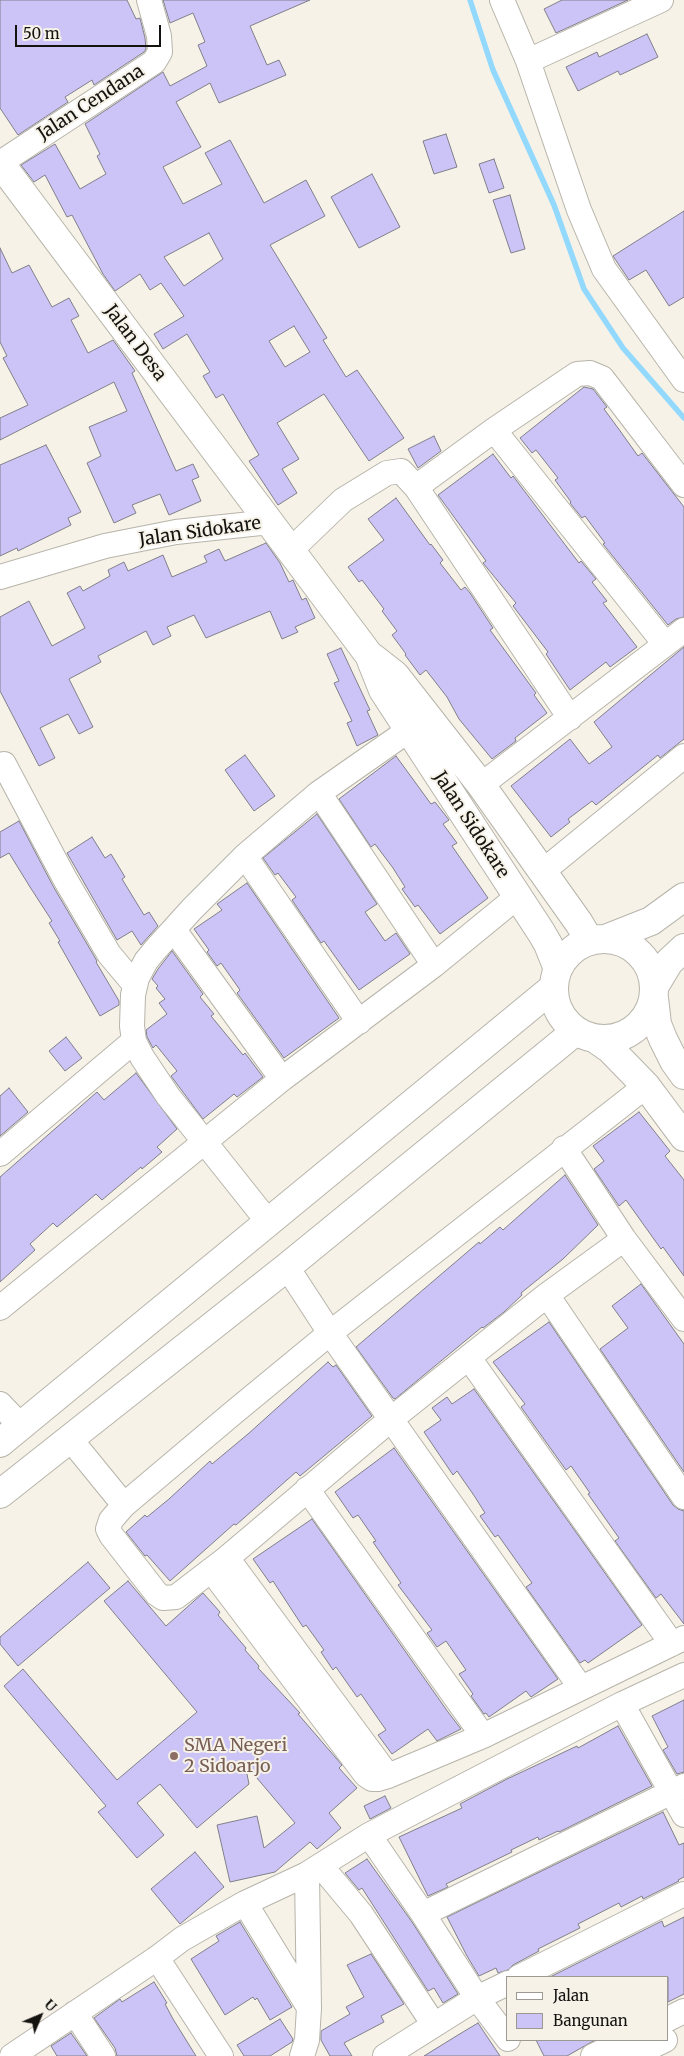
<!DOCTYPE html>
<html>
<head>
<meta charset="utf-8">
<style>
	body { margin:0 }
	#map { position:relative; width:684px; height:2056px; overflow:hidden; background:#f6f2e8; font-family:Merriweather,serif }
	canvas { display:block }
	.legend { position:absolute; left:506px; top:1976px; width:162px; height:65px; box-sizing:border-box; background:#f6f2e8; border:1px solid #9c9992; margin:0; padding:6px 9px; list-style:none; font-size:15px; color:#141310 }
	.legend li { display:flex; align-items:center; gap:10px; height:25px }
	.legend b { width:25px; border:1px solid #9c9992 }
	.north { position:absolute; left:15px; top:1991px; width:50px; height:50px; -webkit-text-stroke:4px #f6f2e8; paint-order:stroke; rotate:45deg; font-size:14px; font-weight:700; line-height:20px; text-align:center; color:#141310 }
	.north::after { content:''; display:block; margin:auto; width:18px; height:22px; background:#141310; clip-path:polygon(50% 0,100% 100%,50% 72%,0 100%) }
	.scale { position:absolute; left:15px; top:25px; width:146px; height:22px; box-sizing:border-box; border:2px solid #141310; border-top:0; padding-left:6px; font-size:15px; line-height:18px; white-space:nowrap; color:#141310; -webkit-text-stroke:4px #f6f2e8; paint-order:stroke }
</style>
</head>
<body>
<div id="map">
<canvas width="684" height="2056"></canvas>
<ul class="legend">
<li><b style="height:6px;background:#fff"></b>Jalan</li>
<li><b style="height:14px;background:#ccc4f6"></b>Bangunan</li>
</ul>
<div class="north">U</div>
<div class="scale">50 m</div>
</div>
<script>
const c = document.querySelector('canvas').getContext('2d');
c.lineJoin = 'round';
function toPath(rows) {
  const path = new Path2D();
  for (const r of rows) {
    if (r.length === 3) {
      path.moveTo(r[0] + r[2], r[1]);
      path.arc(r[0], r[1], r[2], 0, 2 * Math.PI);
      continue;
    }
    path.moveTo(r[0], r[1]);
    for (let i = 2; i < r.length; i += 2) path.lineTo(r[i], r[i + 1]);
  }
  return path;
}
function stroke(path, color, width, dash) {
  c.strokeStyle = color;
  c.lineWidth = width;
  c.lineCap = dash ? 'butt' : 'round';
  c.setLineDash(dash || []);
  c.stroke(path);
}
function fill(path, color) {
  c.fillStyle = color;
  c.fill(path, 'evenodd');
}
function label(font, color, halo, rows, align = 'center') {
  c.font = font + ' Merriweather,serif';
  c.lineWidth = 4;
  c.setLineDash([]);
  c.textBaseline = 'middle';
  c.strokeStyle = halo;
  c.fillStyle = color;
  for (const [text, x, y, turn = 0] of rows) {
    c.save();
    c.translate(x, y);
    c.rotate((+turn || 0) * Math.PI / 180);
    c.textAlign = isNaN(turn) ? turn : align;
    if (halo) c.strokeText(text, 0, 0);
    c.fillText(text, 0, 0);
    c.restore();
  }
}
const stream = toPath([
	[470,0,493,70,554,205,584,289,623,348,684,418]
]);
const building = toPath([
	[0,0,127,0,136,19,140,18,145,38,146,49,144,52,94,85,92,80,65,97,68,102,18,135,0,108,0,0],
	[163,0,310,0,250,26,267,65,279,60,286,75,219,103,210,83,176,102,201,147,163,167,183,204,222,184,205,153,230,140,264,203,306,180,325,216,270,245,327,338,323,340,346,377,357,370,404,438,369,461,324,394,277,423,299,459,282,469,297,493,278,505,249,461,259,455,223,394,216,398,203,376,210,372,187,334,163,349,154,334,184,316,161,283,150,290,140,274,115,291,103,274,72,215,67,217,45,175,34,182,21,165,55,144,80,189,106,174,97,156,100,154,85,124,163,72,170,86,207,66,198,45,205,42,193,13,170,23,163,0],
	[209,233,223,259,184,286,164,257,209,233],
	[294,326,310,352,285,367,269,341,294,326],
	[562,0,628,0,556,33,544,9,562,0],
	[647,34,658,57,620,75,618,71,578,91,566,67,597,52,599,57,647,34],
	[446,134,457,167,434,174,423,141,446,134],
	[494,159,504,188,489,193,479,164,494,159],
	[372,174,400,227,359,248,331,197,372,174],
	[510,195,525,249,511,253,493,200,510,195],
	[684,211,684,297,669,306,646,270,629,280,613,256,684,211],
	[0,248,12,273,29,265,52,307,69,298,79,316,71,320,88,353,113,340,135,371,132,373,176,471,193,464,199,477,192,480,201,501,169,515,160,494,132,505,136,513,114,523,87,463,101,456,89,427,127,411,114,382,0,440,0,418,28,405,3,358,7,356,0,342,0,248],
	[584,387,593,389,607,407,604,409,618,428,638,456,642,453,684,507,684,617,676,619,668,625,603,544,605,543,585,516,582,518,570,503,571,502,555,480,558,478,536,450,532,453,520,438,584,387],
	[434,436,441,451,418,468,408,449,434,436],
	[46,445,81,512,68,518,71,525,18,551,17,548,0,556,0,465,46,445],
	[493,454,511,478,513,476,579,563,581,561,596,579,592,582,607,601,603,603,637,647,610,667,606,662,570,690,546,654,548,652,513,606,516,603,483,563,486,561,438,495,493,454],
	[396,498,430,545,431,544,443,560,440,563,461,590,465,587,470,593,493,628,490,630,536,693,534,695,547,713,515,738,516,741,492,759,459,719,447,697,426,670,420,675,405,655,406,654,392,635,397,631,382,611,384,609,362,580,359,582,348,567,384,540,368,519,396,498],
	[266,543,280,563,289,582,293,580,302,600,306,598,315,618,295,627,298,632,282,639,270,611,206,638,194,615,167,627,171,636,153,645,146,631,98,656,101,662,69,679,93,727,79,734,68,714,40,728,55,758,39,766,0,691,0,617,29,601,52,646,85,628,67,593,80,586,83,591,110,576,108,570,124,562,128,571,163,555,172,577,207,562,204,556,219,549,225,561,266,543],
	[684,647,684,739,660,758,658,755,596,805,592,801,568,819,570,822,551,837,511,786,570,739,589,764,612,747,594,722,684,647],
	[341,648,370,710,367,711,378,735,357,746,347,723,352,721,334,683,339,681,327,654,341,648],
	[245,755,275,796,254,811,225,770,245,755],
	[396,756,431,804,435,802,449,820,443,824,457,843,452,846,488,898,440,934,418,905,415,907,402,889,405,887,393,868,375,844,371,847,339,799,396,756],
	[317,814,377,904,365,912,385,941,396,933,410,954,359,990,324,941,321,943,292,900,296,897,278,873,275,875,263,858,317,814],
	[19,821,53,886,97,961,96,962,119,1001,119,1005,100,1016,58,942,60,941,49,923,52,921,30,887,9,853,0,858,0,832,19,821],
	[92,837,105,858,111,854,125,877,122,879,144,915,149,912,158,926,141,945,132,931,117,940,67,853,92,837],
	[247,883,339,1018,284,1058,237,993,240,990,221,963,217,966,207,952,209,950,194,929,222,910,217,904,247,883],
	[172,951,203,994,200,997,214,1014,211,1016,243,1055,245,1053,263,1077,237,1097,234,1094,203,1119,171,1076,177,1071,156,1045,153,1048,147,1037,146,1030,167,1014,159,1003,165,999,156,988,158,986,152,979,158,969,172,951],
	[66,1037,82,1058,65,1071,49,1051,66,1037],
	[136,1073,177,1129,157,1147,162,1152,142,1169,141,1167,102,1200,96,1194,57,1227,53,1223,30,1244,35,1250,0,1282,0,1177,97,1092,104,1100,136,1073],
	[9,1088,28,1112,0,1136,0,1096,9,1088],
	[639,1112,670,1151,665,1156,684,1180,684,1276,663,1247,661,1249,626,1200,619,1206,594,1169,604,1161,593,1146,639,1112],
	[565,1175,598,1225,563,1259,521,1293,522,1295,504,1312,483,1328,482,1327,395,1399,393,1398,356,1347,479,1242,480,1244,500,1227,503,1230,565,1175],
	[641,1284,684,1344,684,1472,600,1349,628,1328,612,1306,641,1284],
	[549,1322,673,1505,678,1509,684,1511,684,1624,661,1594,656,1598,615,1541,619,1538,588,1494,590,1493,571,1466,566,1470,521,1407,525,1404,493,1362,549,1322],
	[328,1362,333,1367,336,1365,372,1416,300,1476,296,1472,236,1525,234,1524,170,1581,147,1555,145,1556,126,1532,145,1515,147,1517,169,1499,210,1461,212,1464,248,1434,328,1362],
	[474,1389,642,1625,588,1663,585,1660,580,1663,526,1587,532,1583,498,1535,495,1537,480,1516,485,1513,475,1497,457,1471,453,1475,424,1432,441,1420,432,1408,447,1397,452,1404,474,1389],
	[394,1448,558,1679,531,1697,526,1691,489,1717,486,1713,484,1714,471,1696,473,1694,459,1674,466,1670,446,1641,437,1647,427,1633,432,1630,398,1585,401,1583,373,1542,376,1541,358,1515,353,1518,335,1492,394,1448],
	[312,1519,448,1712,461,1729,437,1741,428,1729,392,1754,378,1735,386,1730,361,1694,357,1697,336,1667,333,1670,321,1652,324,1650,306,1625,303,1627,273,1581,270,1583,253,1559,312,1519],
	[88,1562,110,1588,18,1666,0,1644,0,1637,88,1562],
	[128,1581,166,1626,203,1593,220,1612,218,1615,246,1648,245,1650,259,1666,258,1668,300,1713,298,1714,342,1765,339,1768,357,1788,329,1813,341,1828,317,1849,310,1842,275,1872,230,1882,217,1825,257,1816,264,1848,295,1823,245,1764,249,1784,197,1828,160,1784,137,1803,164,1835,137,1858,98,1812,106,1806,4,1686,23,1669,117,1780,197,1712,104,1601,128,1581],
	[684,1700,684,1772,677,1774,663,1750,668,1747,652,1716,684,1700],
	[618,1726,652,1786,559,1832,558,1831,539,1840,538,1837,511,1850,512,1852,446,1884,448,1887,428,1896,399,1837,462,1808,460,1804,507,1779,577,1746,578,1748,618,1726],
	[385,1796,391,1808,370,1819,364,1806,385,1796],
	[663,1812,679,1845,684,1843,684,1877,678,1880,679,1881,643,1899,642,1896,621,1907,619,1903,578,1924,580,1928,538,1949,539,1951,513,1965,508,1970,498,1973,496,1968,479,1976,467,1956,447,1917,663,1812],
	[195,1852,224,1887,180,1924,151,1889,195,1852],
	[367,1859,412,1922,458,1994,443,2003,434,1988,428,1991,362,1888,359,1890,345,1873,367,1859],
	[684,1917,684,1994,668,2002,668,1977,550,1977,662,1921,664,1927,684,1917],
	[240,1922,292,2007,270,2020,257,1998,255,2000,253,1997,225,2015,191,1959,219,1941,216,1936,240,1922],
	[371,1954,404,2004,381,2016,384,2022,344,2043,352,2056,330,2056,321,2040,321,2031,350,2014,346,2007,364,1997,347,1965,371,1954],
	[154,1982,167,2003,165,2004,173,2019,196,2056,117,2056,115,2048,94,2018,120,1999,122,2002,154,1982],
	[280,2019,293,2039,292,2042,270,2056,244,2056,237,2045,280,2019],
	[478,2023,500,2056,424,2056,458,2035,478,2023],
	[71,2033,87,2056,57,2056,51,2046,71,2033],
	[536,2040,595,2040,567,2056,544,2056,536,2040]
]);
const street = toPath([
	[502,0,528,61,579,210,604,269,684,380],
	[528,61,661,0],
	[0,163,154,62,160,52,159,36,149,0],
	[494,430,665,644],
	[416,487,494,430,577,374,590,373,602,378,684,485],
	[291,550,343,500,387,473,401,471,416,487,570,718],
	[0,577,105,546,176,532,270,522],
	[4,764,65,879,109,954,135,985],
	[481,785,684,630],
	[319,793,434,965],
	[245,856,359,1022],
	[542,872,684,756],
	[174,930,282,1079],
	[564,1148,624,1239,684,1319],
	[0,1154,134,1041],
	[269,1223,168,1096,142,1057,134,1041,132,1026,133,995,137,978,146,961,155,950,192,909,245,856,319,793,409,730],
	[624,1239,547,1295,390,1420,227,1558,176,1597,163,1598,157,1594,111,1535,108,1529,111,1520,124,1505,233,1413,330,1333,646,1086],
	[287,1267,330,1333,581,1688],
	[547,1295,684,1497],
	[0,1308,282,1079,434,965,517,897],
	[469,1358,672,1644],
	[0,1404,21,1426],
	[71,1440,124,1505],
	[307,1489,483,1736],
	[227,1558,388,1776],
	[211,1570,366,1775,372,1779,378,1779,388,1776,483,1736,684,1638],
	[622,1704,684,1815],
	[369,1835,423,1914,477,1998,508,2039],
	[321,1866,361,1914,434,2025],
	[245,1903,308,2006],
	[423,1914,684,1786],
	[157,1958,221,2056],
	[519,1977,684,1894],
	[75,2013,103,2056],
	[668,2019,684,2011],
	[12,2056,157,1958,182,1939,245,1903,307,1874,369,1835,622,1704,684,1675],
	[302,2056,307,2040,309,2008,307,1874],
	[385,2056,477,1998,508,1983],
	[593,2056,626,2040],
	[632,2056,665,2040]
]);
const secondary = toPath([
	[0,163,369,655,383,690,541,932,548,944,558,969],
	[372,657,395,675,481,785,579,923,589,940],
	[608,938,651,921,684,897],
	[604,989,50],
	[654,987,669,962,684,948],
	[654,998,657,1024,663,1039,674,1061,684,1075],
	[594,1038,610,1049,646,1086,684,1137],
	[0,1443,554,987],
	[0,1494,287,1267,576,1031]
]);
const markers = [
	[174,1756,5,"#8d6e63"]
];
const streetNames = [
	["Jalan Cendana",91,103,-33],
	["Jalan Desa",135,343,53],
	["Jalan Sidokare",200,532,-8],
	["Jalan Sidokare",471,825,57]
];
const educationNames = [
	["SMA Negeri",184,1746],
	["2 Sidoarjo",184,1767]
];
stroke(stream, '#92d9fd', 5.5);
fill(building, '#ccc4f6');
stroke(building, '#807f89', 1);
stroke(street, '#b7b4aa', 26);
stroke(secondary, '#b7b4aa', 30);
stroke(street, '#fff', 24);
stroke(secondary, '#fff', 28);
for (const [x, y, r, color] of markers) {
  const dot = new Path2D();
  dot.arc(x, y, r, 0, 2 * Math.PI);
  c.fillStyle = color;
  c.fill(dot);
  stroke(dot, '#f6f2e8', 2);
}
label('18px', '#141310', '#f6f2e8', streetNames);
label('18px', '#785e54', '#f6f2e8', educationNames, 'left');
</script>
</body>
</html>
